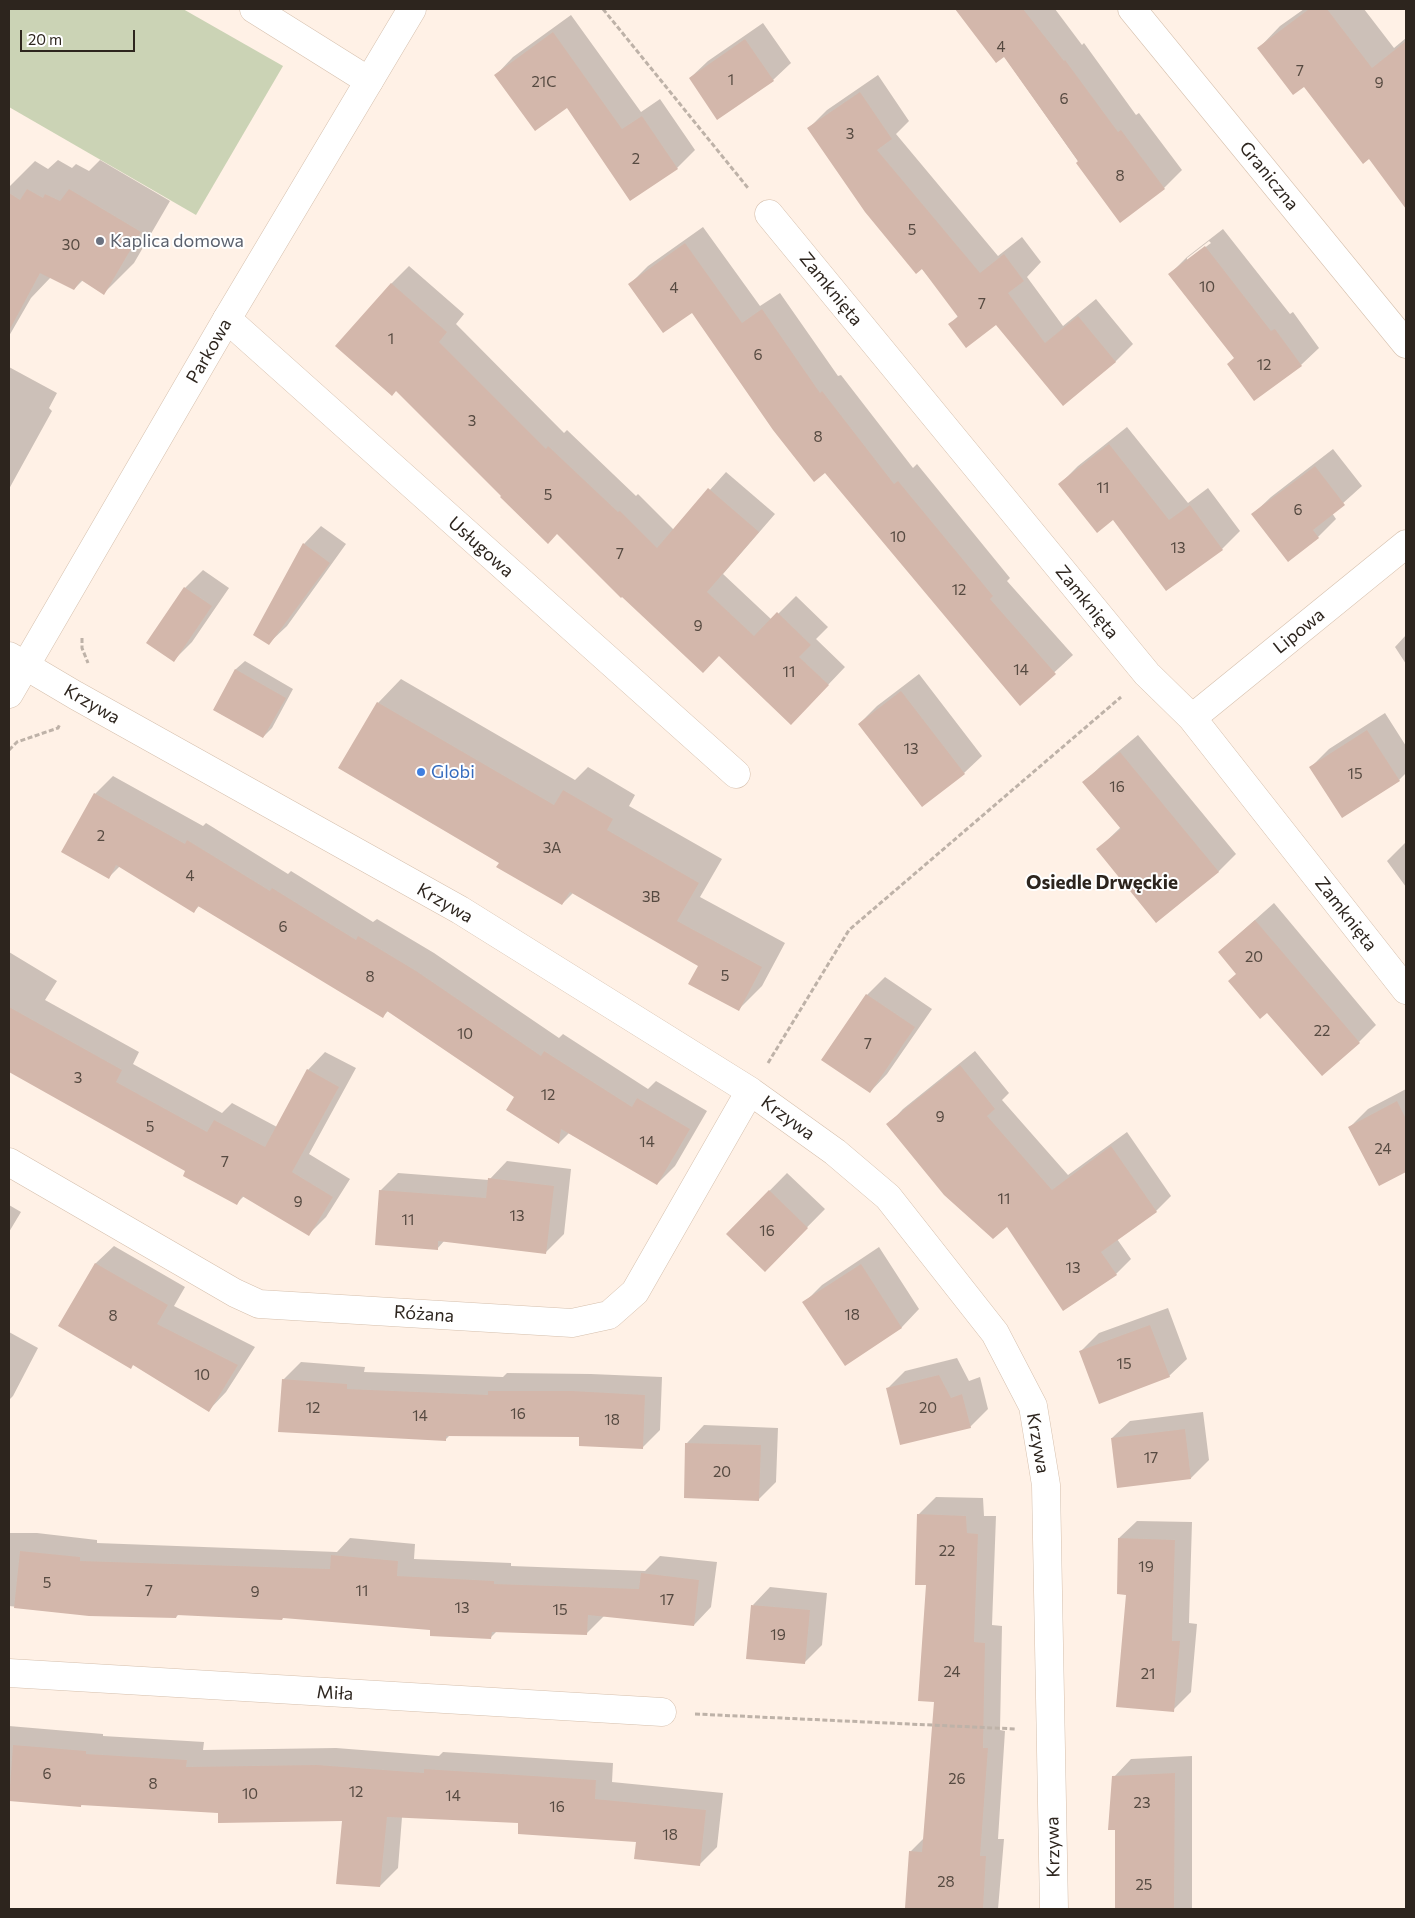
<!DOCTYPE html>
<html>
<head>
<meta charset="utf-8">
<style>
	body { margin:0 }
	#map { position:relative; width:1415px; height:1918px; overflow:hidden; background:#fff1e6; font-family:Commissioner,sans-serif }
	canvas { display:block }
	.frame { position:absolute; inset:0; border:10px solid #2d251e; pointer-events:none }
	.scale { position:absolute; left:20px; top:30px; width:115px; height:22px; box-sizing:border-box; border:2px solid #2d251e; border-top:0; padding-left:6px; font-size:15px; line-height:18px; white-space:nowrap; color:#2d251e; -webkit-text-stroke:4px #fff; paint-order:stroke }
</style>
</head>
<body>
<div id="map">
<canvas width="1415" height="1918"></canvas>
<div class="frame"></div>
<div class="scale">20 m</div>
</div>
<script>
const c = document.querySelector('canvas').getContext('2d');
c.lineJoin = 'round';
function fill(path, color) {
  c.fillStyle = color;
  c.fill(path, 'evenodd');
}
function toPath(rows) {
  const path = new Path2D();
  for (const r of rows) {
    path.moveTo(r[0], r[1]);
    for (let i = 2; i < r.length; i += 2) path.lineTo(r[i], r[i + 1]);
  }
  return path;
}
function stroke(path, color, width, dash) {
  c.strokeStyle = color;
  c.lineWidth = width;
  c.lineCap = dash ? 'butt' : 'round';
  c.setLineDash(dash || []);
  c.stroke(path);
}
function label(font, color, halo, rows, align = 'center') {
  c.font = font + ' Commissioner,sans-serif';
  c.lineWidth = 4;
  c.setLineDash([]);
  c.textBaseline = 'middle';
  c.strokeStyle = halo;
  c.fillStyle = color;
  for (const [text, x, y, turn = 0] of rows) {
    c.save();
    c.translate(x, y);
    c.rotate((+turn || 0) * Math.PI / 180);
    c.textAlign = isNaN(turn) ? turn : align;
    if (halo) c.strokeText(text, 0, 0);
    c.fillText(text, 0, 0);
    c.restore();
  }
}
const green = toPath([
	[9,9,183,9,283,66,196,215,9,107]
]);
const shadow = toPath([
	[956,9,1055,9,1082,45,1084,43,1136,115,1139,113,1182,170,1164,188,1120,221,1004,56,996,61],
	[1304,9,1364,9,1394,48,1406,38,1406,207,1370,157,1304,85,1259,48,1280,26],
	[571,15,641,112,660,99,695,150,677,168,567,106,496,75,513,57],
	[763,23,791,63,773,80,690,78,708,61],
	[878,75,909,121,896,134,998,256,1022,237,1041,262,1027,277,1063,326,1096,299,1133,344,1115,362,1063,404,996,324,950,324,959,315,809,128,827,110],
	[58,160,72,168,76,164,89,171,100,160,170,201,134,263,104,293,83,280,74,289,51,277,31,298,9,336,9,187,35,161,48,169],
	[703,227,760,306,780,293,838,376,841,375,913,468,917,464,1010,578,1007,581,1073,655,1020,704,692,311,630,284,648,266],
	[1223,229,1290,314,1293,312,1319,348,1301,365,1235,358,1170,274,1187,257],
	[1209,241,1211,243,1187,261,1187,258],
	[409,266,464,314,456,324,564,433,567,430,636,496,638,494,674,530,726,472,775,514,723,574,772,620,796,596,828,627,816,639,845,667,808,706,719,655,558,533,503,496,391,284],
	[9,367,57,393,49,408,52,411,9,489],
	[1127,427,1188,503,1208,488,1240,531,1222,549,1113,519,1060,484,1078,466],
	[1333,449,1362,486,1332,513,1336,519,1318,537,1288,560,1253,514,1271,497],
	[321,526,346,544,287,626,269,643,304,544],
	[203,570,229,588,192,642,174,660,185,588],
	[1406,635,1406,664,1395,647],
	[245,661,293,689,272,728,263,737,214,710,236,669],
	[919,674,982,756,964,773,859,724,877,706],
	[401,679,575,780,588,767,635,795,629,806,722,859,700,897,785,943,762,986,738,1010,699,965,573,893,562,904,501,862,378,703],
	[1385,713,1406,746,1406,773,1399,780,1311,767,1329,749],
	[1138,735,1236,854,1218,872,1098,849,1121,827,1084,782,1102,765],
	[113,776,203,826,206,823,288,874,291,871,373,922,377,919,434,953,559,1038,563,1034,648,1089,656,1081,707,1111,675,1166,657,1184,569,1133,559,1143,516,1097,389,1010,383,1016,199,906,194,911,120,866,109,877,95,794],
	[1406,842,1406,887,1387,861],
	[1274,903,1376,1025,1359,1042,1237,973,1219,952],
	[9,952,57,981,45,1000,139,1052,133,1064,222,1113,232,1103,277,1127,308,1070,325,1052,356,1068,309,1154,350,1179,326,1217,309,1234,244,1196,237,1203,187,1171,9,1064],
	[885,977,932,1009,887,1074,870,1092,823,1060,867,995],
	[975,1051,1009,1093,1002,1100,1068,1175,1127,1132,1171,1196,1156,1211,1117,1239,1131,1259,1116,1274,1007,1226,888,1125,903,1109],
	[1406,1089,1406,1170,1379,1184,1350,1127,1368,1109],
	[507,1161,571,1169,564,1234,546,1252,445,1240,437,1249,380,1191,398,1173,489,1180],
	[787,1173,825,1209,765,1270,727,1234],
	[9,1205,21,1212,9,1232],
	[114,1246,185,1287,174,1306,255,1347,226,1392,209,1410,134,1364,60,1326,96,1263],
	[879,1247,919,1309,902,1327,845,1364,804,1303,822,1285],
	[1168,1308,1187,1359,1169,1376,1081,1351,1099,1333],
	[9,1332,38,1348,13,1396,9,1400],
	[957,1358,969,1381,980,1377,988,1409,970,1427,887,1389,905,1371],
	[301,1362,365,1367,364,1372,503,1377,507,1373,591,1374,662,1377,660,1430,642,1448,581,1436,450,1435,445,1440,283,1380],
	[1203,1412,1209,1460,1191,1478,1112,1438,1130,1421],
	[704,1425,778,1428,776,1482,759,1499,687,1443],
	[936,1497,983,1498,984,1516,996,1516,992,1625,1002,1626,1000,1730,1005,1731,998,1839,1004,1839,998,1909,916,1909,910,1852,925,1837,935,1701,928,1584,918,1515],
	[1137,1521,1192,1522,1189,1623,1197,1624,1191,1692,1173,1710,1119,1538],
	[9,1533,37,1533,97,1540,97,1543,337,1552,350,1538,415,1544,414,1559,511,1563,511,1566,645,1571,660,1556,717,1562,711,1607,694,1625,605,1615,586,1634,498,1630,491,1637,431,1629,284,1617,179,1614,176,1617,89,1615,9,1606],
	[770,1587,827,1593,822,1645,804,1663,753,1605],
	[9,1726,103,1734,103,1736,204,1742,203,1750,336,1748,439,1756,443,1752,613,1763,612,1782,723,1793,717,1847,699,1865,637,1841,520,1822,402,1817,398,1868,380,1886,343,1820,82,1804,81,1806,9,1795],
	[1192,1756,1192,1909,1116,1909,1116,1829,1114,1777,1131,1759]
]);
const building = toPath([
	[955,9,1023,9,1064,61,1065,60,1118,132,1121,130,1165,189,1120,223,1076,163,1078,161,1004,57,996,63],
	[1309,9,1327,9,1372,68,1406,41,1406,209,1369,159,1363,164,1304,87,1293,95,1257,48],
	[553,32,622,129,642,116,678,169,630,201,567,108,535,131,494,75],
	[745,39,774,81,717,120,689,78],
	[860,92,892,139,877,150,980,273,1004,254,1024,281,1008,293,1045,343,1078,316,1116,362,1063,406,996,325,966,348,948,324,958,317,922,269,916,274,865,212,807,128],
	[27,189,43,198,45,194,60,201,69,189,141,232,104,295,81,280,74,290,40,273,9,331,9,193,20,200],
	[685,243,742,323,762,309,820,393,822,391,894,484,898,481,993,596,990,599,1056,674,1020,706,825,473,814,482,773,430,692,313,663,333,628,284],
	[1205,246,1271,331,1275,329,1302,366,1254,401,1227,364,1234,358,1168,274],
	[391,283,447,332,439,342,546,449,548,446,618,512,620,511,657,548,708,488,759,532,707,592,754,636,777,612,811,645,799,657,829,685,791,725,719,656,703,673,622,597,621,598,557,534,548,544,500,497,501,496,396,391,392,396,335,346],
	[1109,444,1169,520,1190,505,1223,550,1166,591,1113,520,1097,533,1058,484],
	[1315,466,1345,505,1313,530,1319,538,1288,562,1251,514],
	[303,543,330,563,269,645,253,635],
	[184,587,212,606,174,662,146,643],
	[235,669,286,698,263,738,213,710],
	[901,691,965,774,922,807,858,724],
	[377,702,554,805,563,790,613,819,607,830,699,883,677,921,762,967,739,1011,688,984,698,966,570,892,562,905,496,867,499,863,338,768],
	[1367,730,1400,781,1342,818,1309,767],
	[1120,752,1219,872,1156,923,1096,849,1121,829,1082,782],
	[94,793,185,844,187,840,270,891,272,888,356,940,358,936,416,971,541,1056,544,1051,632,1107,637,1098,690,1129,657,1185,561,1129,559,1144,506,1110,514,1097,387,1011,383,1018,198,906,194,913,116,865,109,879,61,852],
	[1255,920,1360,1043,1322,1076,1267,1013,1260,1019,1228,981,1236,974,1218,952],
	[866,994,915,1027,870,1093,821,1060],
	[9,1007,122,1070,116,1082,207,1132,214,1120,265,1147,307,1069,339,1087,292,1172,333,1197,309,1236,242,1196,237,1205,183,1176,185,1171,9,1072],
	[960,1065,995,1109,987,1116,1052,1190,1111,1146,1157,1212,1101,1252,1117,1275,1063,1311,1007,1227,993,1239,944,1195,886,1124],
	[1397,1101,1406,1119,1406,1172,1379,1186,1348,1127],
	[488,1178,554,1186,546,1254,438,1241,438,1250,375,1245,379,1190,486,1198],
	[769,1190,808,1228,765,1272,726,1234],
	[95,1263,168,1305,157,1324,238,1365,209,1412,133,1365,131,1369,58,1326],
	[861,1264,902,1328,845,1366,802,1302],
	[1150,1325,1170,1377,1099,1404,1079,1351],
	[939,1375,951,1398,962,1394,971,1428,900,1445,886,1388],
	[282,1379,347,1384,347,1389,488,1395,488,1391,572,1391,645,1395,643,1449,579,1446,579,1437,446,1436,446,1441,278,1432],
	[1185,1429,1191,1479,1117,1488,1111,1438],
	[685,1443,761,1445,759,1501,684,1498],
	[917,1514,966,1516,967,1533,978,1534,974,1642,985,1643,983,1748,988,1748,980,1856,986,1856,983,1909,905,1908,909,1851,922,1852,934,1702,918,1701,926,1585,915,1585],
	[1118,1538,1175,1540,1172,1641,1180,1641,1174,1712,1116,1707,1126,1595,1117,1594],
	[20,1551,80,1557,80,1561,330,1569,331,1555,398,1561,397,1576,494,1581,494,1584,639,1589,641,1573,699,1580,694,1626,588,1615,587,1635,492,1632,491,1639,430,1636,430,1630,283,1618,282,1620,177,1615,176,1618,89,1616,14,1608],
	[751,1605,810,1610,805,1664,746,1659],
	[13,1745,86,1751,86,1754,187,1760,186,1767,317,1765,424,1773,424,1769,596,1780,595,1799,706,1810,700,1866,634,1859,636,1842,518,1834,518,1823,387,1817,380,1887,336,1884,342,1821,218,1823,218,1813,81,1805,81,1807,9,1801],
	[1175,1773,1174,1909,1115,1909,1115,1830,1108,1830,1112,1776]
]);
const path = toPath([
	[603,9,748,188],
	[82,638,82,648,88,663],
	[9,750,17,742,58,728,60,724],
	[768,1063,849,930,1121,697],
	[695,1714,1016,1729]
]);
const minor = toPath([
	[254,9,369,81],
	[769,214,1147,674,1192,718,1406,990],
	[227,319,736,774],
	[9,656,75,695,460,910,750,1091,835,1152,888,1197,995,1333,1033,1406,1046,1485,1054,1909],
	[1192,718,1406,544],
	[9,1162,235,1293,259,1304,572,1323,609,1315,635,1292,750,1091],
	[9,1673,662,1712]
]);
const tertiary = toPath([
	[1132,9,1406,344],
	[9,694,227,319,412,9]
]);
const markers = [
	[100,241,5,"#6b7280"],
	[421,772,5,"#3f7fe0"]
];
const numberNames = [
	["4",1001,47],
	["7",1300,71],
	["1",731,80],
	["21C",544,82],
	["9",1379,83],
	["6",1064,99],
	["3",850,134],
	["2",636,159],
	["8",1120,176],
	["5",912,230],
	["30",71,245],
	["10",1207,287],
	["4",674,288],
	["7",982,304],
	["1",391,339],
	["6",758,355],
	["12",1264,365],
	["3",472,421],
	["8",818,437],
	["11",1103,488],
	["5",548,495],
	["6",1298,510],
	["10",898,537],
	["13",1178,548],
	["7",620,554],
	["12",959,590],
	["9",698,626],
	["14",1021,670],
	["11",789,672],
	["13",911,749],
	["15",1355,774],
	["16",1117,787],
	["2",101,836],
	["3A",552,848],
	["4",190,876],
	["3B",651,897],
	["6",283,927],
	["20",1254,957],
	["5",725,976],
	["8",370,977],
	["22",1322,1031],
	["10",465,1034],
	["7",868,1044],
	["3",78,1078],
	["12",548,1095],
	["9",940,1117],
	["5",150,1127],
	["14",647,1142],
	["24",1383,1149],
	["7",225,1162],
	["11",1004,1199],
	["9",298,1202],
	["13",517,1216],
	["11",408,1220],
	["16",767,1231],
	["13",1073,1268],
	["18",852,1315],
	["8",113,1316],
	["15",1124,1364],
	["10",202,1375],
	["12",313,1408],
	["20",928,1408],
	["16",518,1414],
	["14",420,1416],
	["18",612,1420],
	["17",1151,1458],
	["20",722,1472],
	["22",947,1551],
	["19",1146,1567],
	["5",47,1583],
	["7",149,1591],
	["11",362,1591],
	["9",255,1592],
	["17",667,1600],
	["13",462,1608],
	["15",560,1610],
	["19",778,1635],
	["24",952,1672],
	["21",1148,1674],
	["6",47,1774],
	["26",957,1779],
	["8",153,1784],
	["12",356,1792],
	["10",250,1794],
	["14",453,1796],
	["23",1142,1803],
	["16",557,1807],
	["18",670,1835],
	["28",946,1882],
	["25",1144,1885]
];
const streetNames = [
	["Graniczna",1269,176,51],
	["Zamknięta",831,289,51],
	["Parkowa",209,351,-60],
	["Usługowa",481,547,42],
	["Zamknięta",1087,602,51],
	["Lipowa",1299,631,-39],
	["Krzywa",92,704,30],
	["Krzywa",445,903,30],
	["Zamknięta",1346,914,52],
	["Krzywa",788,1118,36],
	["Różana",424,1314,4],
	["Krzywa",1038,1443,80],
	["Miła",335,1693,3],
	["Krzywa",1053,1847,-91]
];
const worshipNames = [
	["Kaplica domowa",110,241]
];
const shopNames = [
	["Globi",431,772]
];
const neighbourhoodNames = [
	["Osiedle Drwęckie",1102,883]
];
fill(green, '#cbd3b5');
fill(shadow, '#0003');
fill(building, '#d3b7ab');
stroke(minor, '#d5bfac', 29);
stroke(tertiary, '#d5bfac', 29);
stroke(path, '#beb2a8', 3, [5, 2.5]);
stroke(minor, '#fff', 28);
stroke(tertiary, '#fff', 28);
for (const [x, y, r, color] of markers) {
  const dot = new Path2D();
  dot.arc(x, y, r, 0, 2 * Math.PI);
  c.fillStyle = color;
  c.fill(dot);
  stroke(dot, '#fff', 2);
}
label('15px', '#564a41', null, numberNames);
label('18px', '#2d251e', '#fff', streetNames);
label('18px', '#5b616d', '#fff', worshipNames, 'left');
label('18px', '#366cbe', '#fff', shopNames, 'left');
label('bold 19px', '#2d251e', '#fff', neighbourhoodNames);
</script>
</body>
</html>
